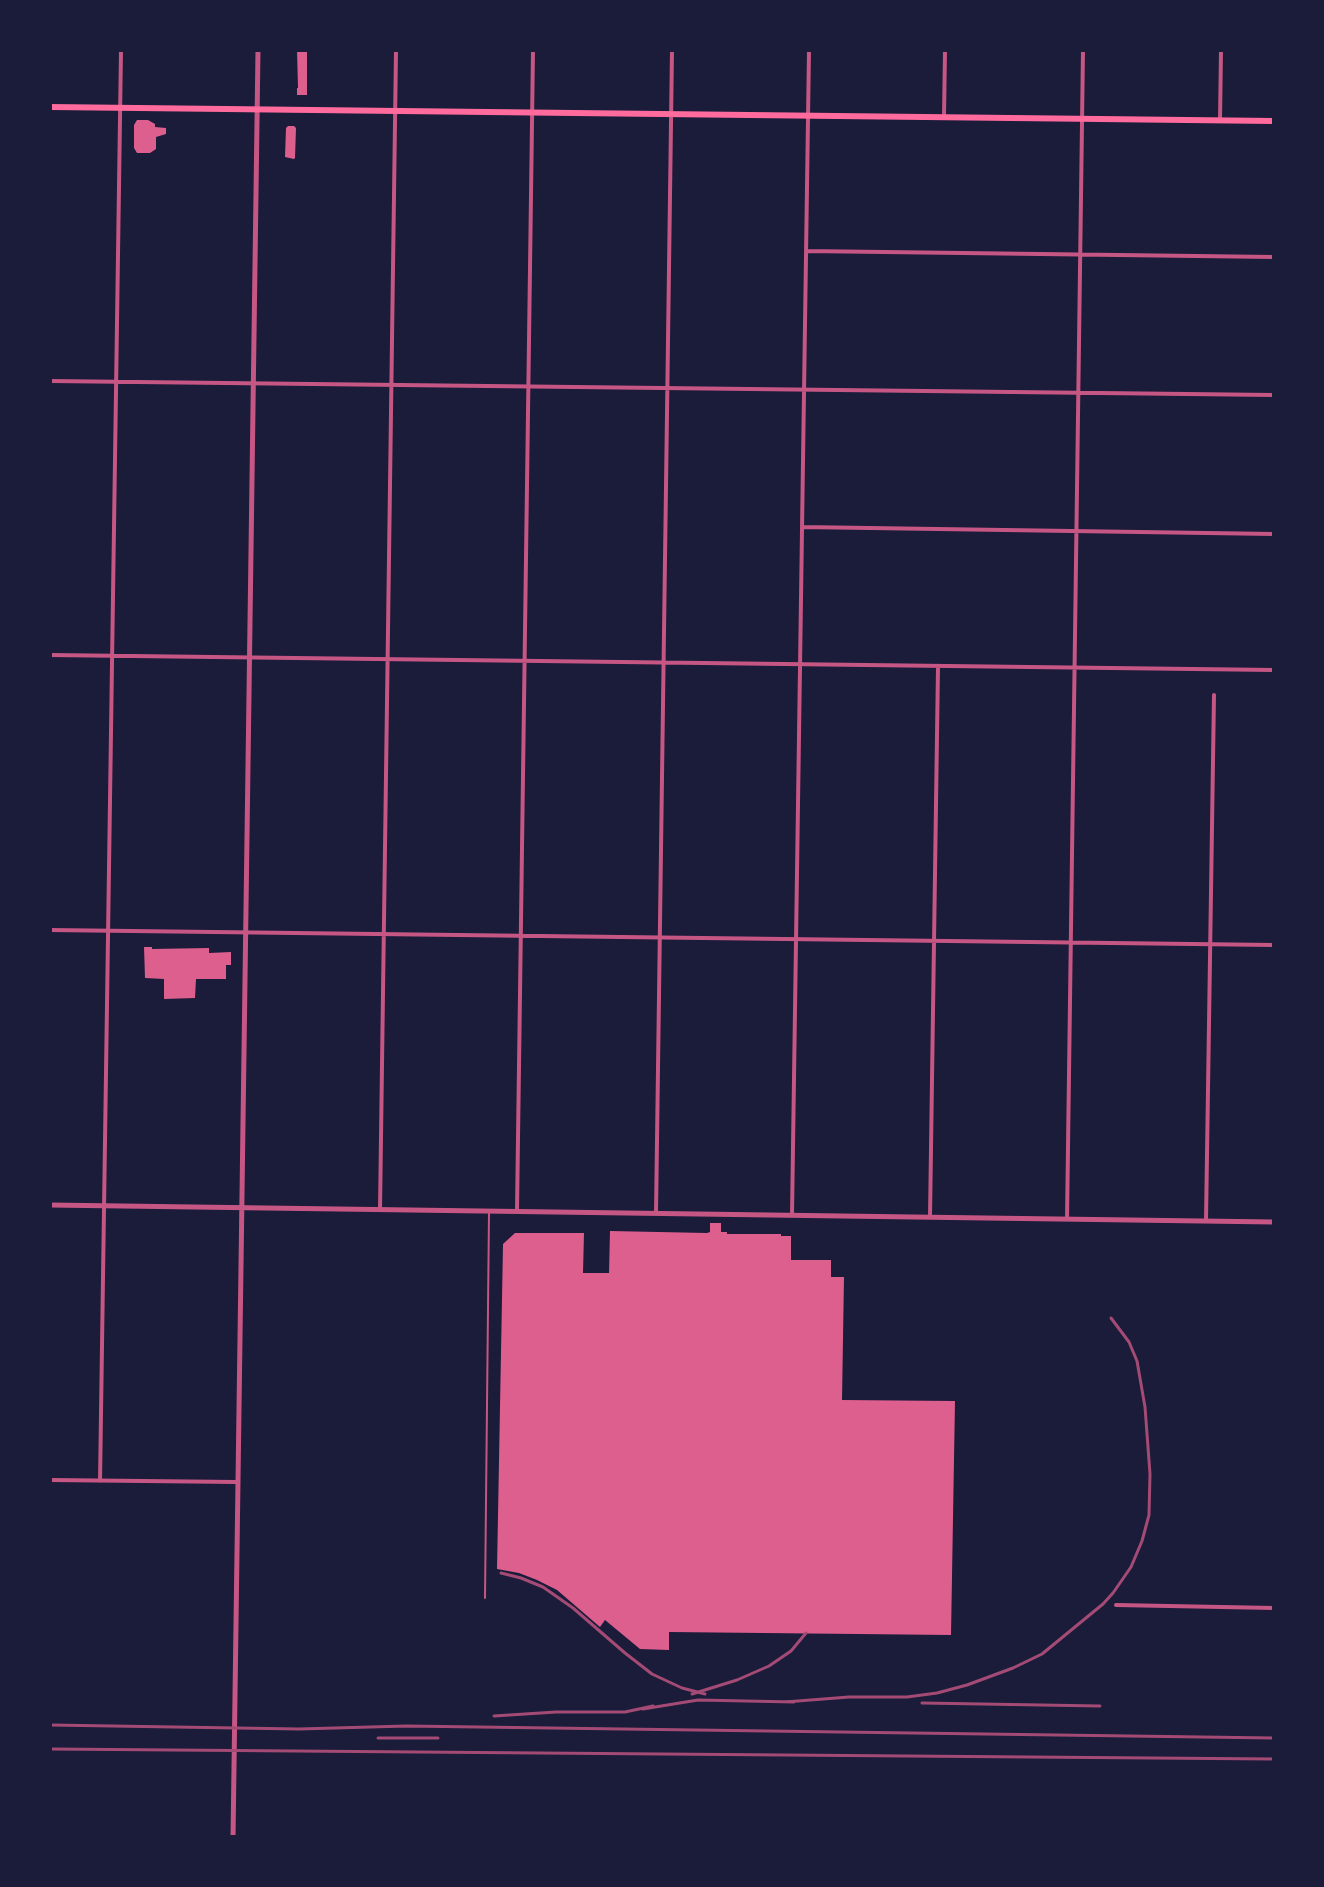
<!DOCTYPE html>
<html>
<head>
<meta charset="utf-8">
<style>
	body { margin:0 }
	#map { position:relative; width:1324px; height:1887px; overflow:hidden; background:#1b1b3a; font-family:Figtree,sans-serif }
	canvas { display:block }
	.frame { position:absolute; inset:0; border:52px solid #1b1b3a; pointer-events:none }
</style>
</head>
<body>
<div id="map">
<canvas width="1324" height="1887"></canvas>
<div class="frame"></div>
</div>
<script>
const c = document.querySelector('canvas').getContext('2d');
c.lineJoin = 'round';
function fill(path, color) {
  c.fillStyle = color;
  c.fill(path, 'evenodd');
}
function toPath(rows) {
  const path = new Path2D();
  for (const r of rows) {
    path.moveTo(r[0], r[1]);
    for (let i = 2; i < r.length; i += 2) path.lineTo(r[i], r[i + 1]);
  }
  return path;
}
function stroke(path, color, width, dash) {
  c.strokeStyle = color;
  c.lineWidth = width;
  c.lineCap = dash ? 'butt' : 'round';
  c.setLineDash(dash || []);
  c.stroke(path);
}
const building = toPath([
	[297,50,307,50,307,95,297,95,297,88,298,88],
	[137,120,148,120,155,124,155,127,166,128,166,134,156,137,156,149,150,153,137,153,134,148,134,125],
	[288,126,294,126,296,128,295,158,294,159,285,157,286,128],
	[144,947,152,947,152,949,209,948,209,953,231,952,231,965,226,965,226,979,196,979,195,998,164,999,164,979,145,978],
	[710,1223,721,1223,721,1232,727,1232,727,1234,781,1234,781,1236,791,1236,791,1260,831,1260,831,1277,844,1277,842,1400,955,1401,951,1635,669,1632,669,1650,640,1649,605,1620,600,1627,557,1590,537,1580,519,1573,497,1569,503,1244,515,1233,584,1233,583,1273,609,1273,610,1231,707,1233,710,1232]
]);
const service = toPath([
	[485,1598,489,1212]
]);
const minor = toPath([
	[944,117,945,50],
	[1220,120,1221,50],
	[806,251,1274,257],
	[50,381,1274,395],
	[802,527,1274,534],
	[50,655,1274,670],
	[50,930,1274,945],
	[380,1209,396,50],
	[517,1211,533,50],
	[656,1213,672,50],
	[792,1215,809,50],
	[930,1217,938,667],
	[1067,1219,1083,50],
	[1206,1220,1214,695],
	[50,1480,237,1482],
	[100,1481,121,50],
	[1116,1605,1274,1608]
]);
const tertiary = toPath([
	[50,1205,1274,1222],
	[233,1837,258,50]
]);
const secondary = toPath([
	[50,107,1274,121]
]);
const rail = toPath([
	[501,1573,521,1578,543,1587,573,1608,625,1653,652,1674,682,1688,705,1694],
	[692,1694,737,1680,769,1666,791,1651,806,1633],
	[785,1702,849,1697,907,1697,937,1693,967,1685,1013,1668,1042,1654,1103,1604,1113,1593,1131,1567,1142,1541,1149,1515,1150,1474,1145,1407,1137,1361,1129,1342,1111,1318],
	[922,1703,1100,1706],
	[643,1709,698,1700,794,1702],
	[494,1716,556,1712,625,1712,653,1706],
	[50,1725,299,1729,406,1726,1274,1738],
	[378,1738,438,1738],
	[50,1749,1274,1759]
]);
fill(building, '#dd5f8e');
stroke(service, '#c65784', 2);
stroke(minor, '#c65784', 4);
stroke(tertiary, '#c65784', 5);
stroke(secondary, '#ff6b9d', 6);
stroke(rail, '#a44b75', 3);
</script>
</body>
</html>
